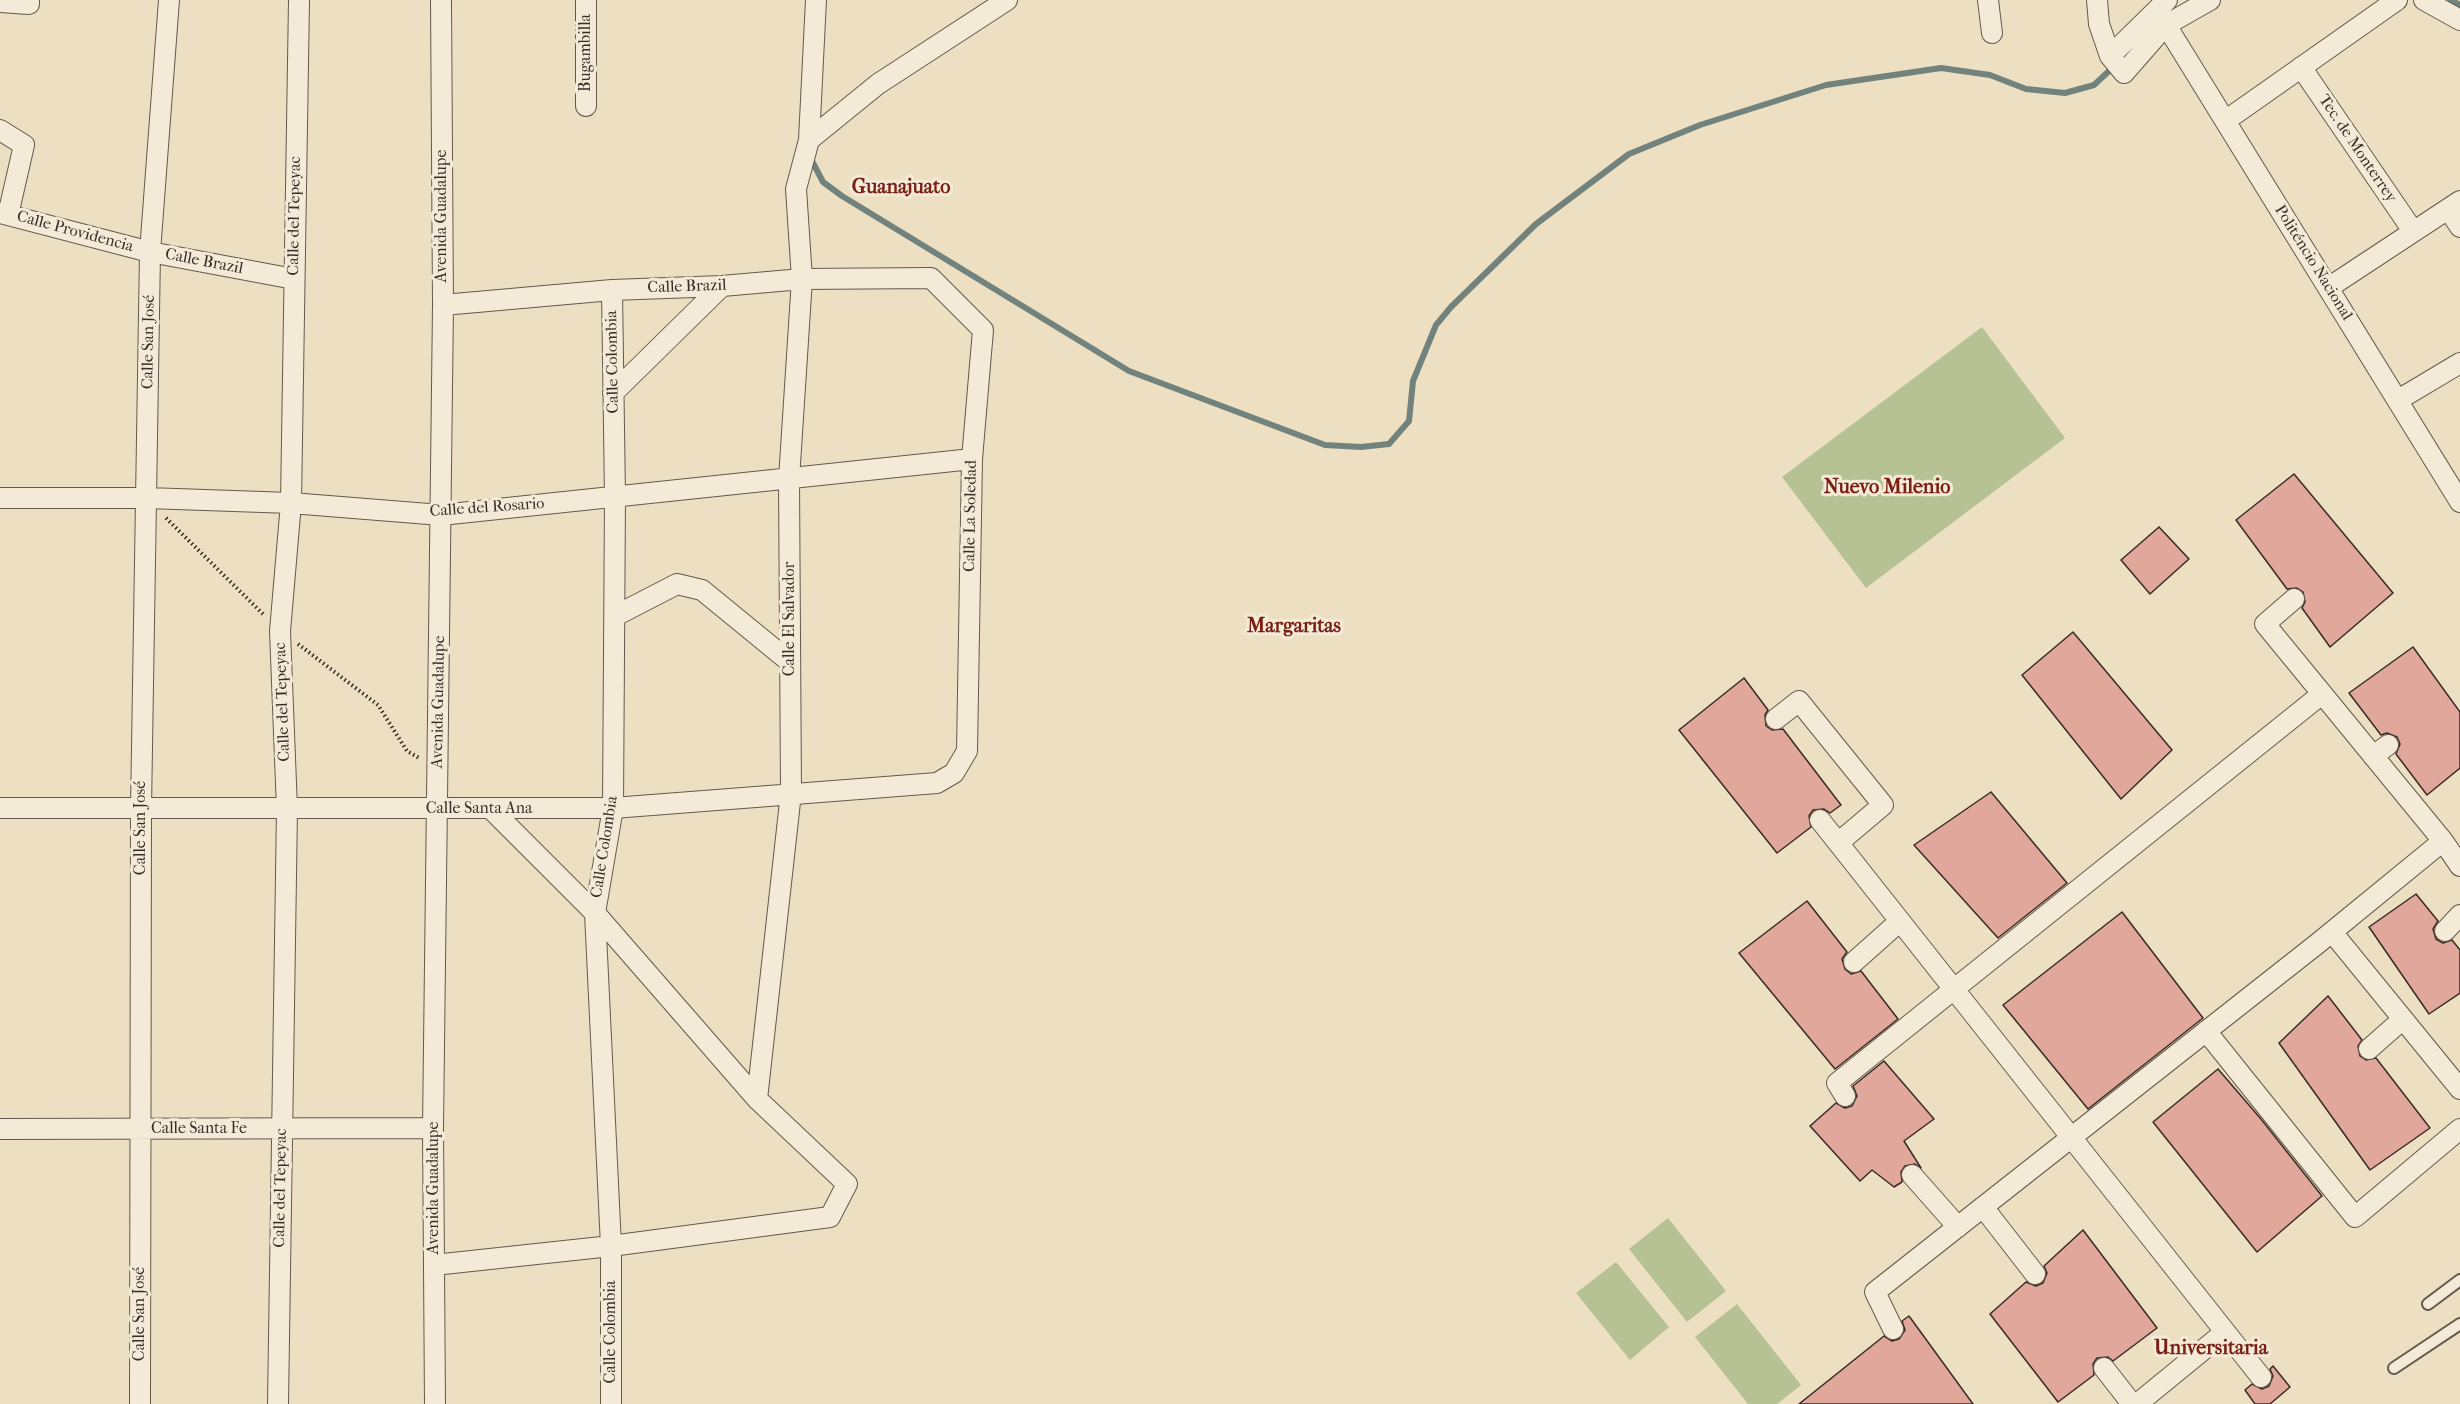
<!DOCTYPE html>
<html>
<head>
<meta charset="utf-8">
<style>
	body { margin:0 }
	canvas { display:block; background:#eddfc2 }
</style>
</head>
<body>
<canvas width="2460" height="1404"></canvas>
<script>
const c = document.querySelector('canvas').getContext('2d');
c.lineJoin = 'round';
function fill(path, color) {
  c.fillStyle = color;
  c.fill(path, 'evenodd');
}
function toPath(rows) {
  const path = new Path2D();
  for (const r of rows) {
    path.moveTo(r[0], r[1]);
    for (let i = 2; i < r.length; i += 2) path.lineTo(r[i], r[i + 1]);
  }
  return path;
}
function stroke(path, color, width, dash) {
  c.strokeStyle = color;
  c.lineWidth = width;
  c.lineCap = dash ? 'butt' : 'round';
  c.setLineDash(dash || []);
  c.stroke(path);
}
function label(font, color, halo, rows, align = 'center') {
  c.font = font + ' "IM FELL French Canon",serif';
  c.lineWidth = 6;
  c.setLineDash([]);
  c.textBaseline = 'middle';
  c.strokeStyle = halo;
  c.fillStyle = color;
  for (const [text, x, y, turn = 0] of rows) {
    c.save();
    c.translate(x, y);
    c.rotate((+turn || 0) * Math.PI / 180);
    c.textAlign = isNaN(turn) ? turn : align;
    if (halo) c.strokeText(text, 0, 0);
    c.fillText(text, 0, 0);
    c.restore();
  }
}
const green = toPath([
	[1982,327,2065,438,1866,588,1782,477],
	[1668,1218,1726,1291,1687,1322,1629,1249],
	[1616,1262,1669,1327,1630,1360,1576,1293],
	[1737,1304,1801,1385,1777,1404,1748,1404,1695,1337]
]);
const stream = toPath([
	[2451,0,2460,5],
	[812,158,812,161,823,182,842,196,1129,371,1325,445,1361,447,1389,444,1409,421,1413,381,1436,325,1451,307,1536,224,1629,154,1700,125,1826,85,1941,68,1990,75,2026,89,2065,93,2094,85,2109,71]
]);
const building = toPath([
	[2294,474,2393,593,2330,647,2302,608,2305,602,2303,592,2297,588,2287,589,2236,520,2294,474],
	[2159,527,2189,559,2150,594,2121,560,2159,527],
	[2073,632,2172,750,2121,799,2022,675,2073,632],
	[2413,647,2460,712,2460,768,2427,795,2396,754,2400,744,2397,737,2387,733,2381,735,2349,693,2413,647],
	[1744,678,1768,710,1765,715,1766,726,1772,730,1783,729,1841,805,1830,813,1824,809,1813,810,1809,816,1811,827,1777,853,1679,730,1744,678],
	[1991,792,2067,883,1998,938,1914,845,1991,792],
	[2416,894,2438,921,2433,929,2436,939,2443,943,2452,940,2460,950,2460,993,2429,1014,2369,927,2416,894],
	[1807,901,1847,952,1842,959,1845,969,1851,974,1861,971,1898,1019,1835,1069,1739,953,1807,901],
	[2122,912,2203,1018,2088,1109,2003,1005,2122,912],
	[2328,996,2362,1040,2358,1046,2360,1056,2366,1060,2376,1058,2430,1128,2370,1170,2279,1043,2328,996],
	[1884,1061,1934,1119,1904,1141,1921,1168,1915,1164,1905,1166,1901,1172,1902,1182,1894,1187,1872,1170,1860,1181,1810,1126,1836,1103,1845,1108,1852,1106,1857,1096,1853,1086,1884,1061],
	[2218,1069,2261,1119,2322,1196,2257,1252,2153,1122,2218,1069],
	[2083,1230,2157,1328,2113,1361,2108,1357,2097,1358,2093,1364,2094,1375,2058,1402,1990,1314,2026,1282,2036,1286,2043,1283,2047,1273,2044,1266,2083,1230],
	[1909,1316,1973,1404,1799,1404,1884,1336,1892,1341,1899,1339,1905,1330,1902,1321,1909,1316],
	[2273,1366,2290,1387,2270,1404,2255,1404,2245,1390,2252,1384,2262,1389,2269,1386,2273,1376,2270,1369,2273,1366]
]);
const path = toPath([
	[166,518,263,614],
	[298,644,378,705,407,751,419,758]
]);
const lane = toPath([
	[2428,1304,2460,1280],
	[2394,1368,2460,1324]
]);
const street = toPath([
	[1988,0,1992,33],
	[2097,0,2099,24,2110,56,2124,73,2166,25,2210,0],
	[2424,0,2460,20],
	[0,2,29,4,29,0],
	[2166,25,2460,502],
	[2110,56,2167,0],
	[2301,67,2413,231],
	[586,106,586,0],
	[2225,121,2397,0],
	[0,130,24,145,8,215],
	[809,140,878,84,1007,0],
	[2448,209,2460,227],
	[0,213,150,252,294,279],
	[2328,288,2460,201],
	[613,393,722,286],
	[2398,400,2460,363],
	[0,498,147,498,291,503,441,515,972,459],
	[615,616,677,584,702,590,790,662],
	[1776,719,1799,701,1883,805,1838,843],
	[2373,756,2388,745],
	[0,808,613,808,937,783,954,773,967,751,972,459,983,330,931,278,802,279,722,286,612,290,443,305],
	[1820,820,2261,1377],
	[2443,841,2460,866],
	[2445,931,2460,915],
	[2332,932,2460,1089],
	[1854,962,1900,921],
	[2206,1031,2355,1217,2460,1129],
	[2369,1049,2403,1019],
	[1845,1096,1837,1083,2322,694],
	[757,1099,791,793,789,479,802,279,796,189,809,140,816,0],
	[0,1129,433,1128],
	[1912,1175,1958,1227],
	[1983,1207,2035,1274],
	[434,1265,611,1246,830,1217,847,1184,757,1099,595,913,491,809],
	[1893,1329,1875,1292,2317,944,2443,841,2265,624,2294,599],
	[2104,1368,2132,1404],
	[140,1404,141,809,150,252,169,0],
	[278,1404,287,809,280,631,291,503,299,0],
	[435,1404,433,1128,443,305,441,0],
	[611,1404,611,1246,595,913,613,808,615,497,612,290],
	[2137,1404,2225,1332]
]);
const streetNames = [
	["Bugambilla",586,53,-90],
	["Tec. de Monterrey",2357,149,56],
	["Calle del Tepeyac",295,216,-89],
	["Avenida Guadalupe",442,216,-90],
	["Calle Providencia",75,232,15],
	["Calle Brazil",204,262,11],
	["Politéncio Nacional",2313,263,58],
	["Calle Brazil",687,287,-2],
	["Calle San José",149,342,-89],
	["Calle Colombia",613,362,-91],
	["Calle del Rosario",487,508,-4],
	["Calle La Soledad",971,516,-89],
	["Calle El Salvador",790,619,-90],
	["Calle del Tepeyac",283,702,-92],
	["Avenida Guadalupe",439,702,-89],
	["Calle Santa Ana",479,809],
	["Calle San José",141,828,-90],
	["Calle Colombia",605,847,-81],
	["Calle Santa Fe",199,1129],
	["Calle del Tepeyac",281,1188,-89],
	["Avenida Guadalupe",434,1188,-90],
	["Calle San José",140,1314,-90],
	["Calle Colombia",611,1332,-90]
];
const quarterNames = [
	["Guanajuato",901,188],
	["Nuevo Milenio",1887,488],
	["Margaritas",1294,627],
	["Universitaria",2211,1349]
];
fill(green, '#b7c294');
stroke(stream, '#72827c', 6);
fill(building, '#e1a79a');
stroke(building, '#382c26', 1.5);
stroke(lane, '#65594d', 14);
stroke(street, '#65594d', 22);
stroke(path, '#382c26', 4, [1.5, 3]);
stroke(lane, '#f3ead7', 10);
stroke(street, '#f3ead7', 20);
label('16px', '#382c26', '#f3ead7', streetNames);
label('bold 20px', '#7a1f14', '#f3ead7', quarterNames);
</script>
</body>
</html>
